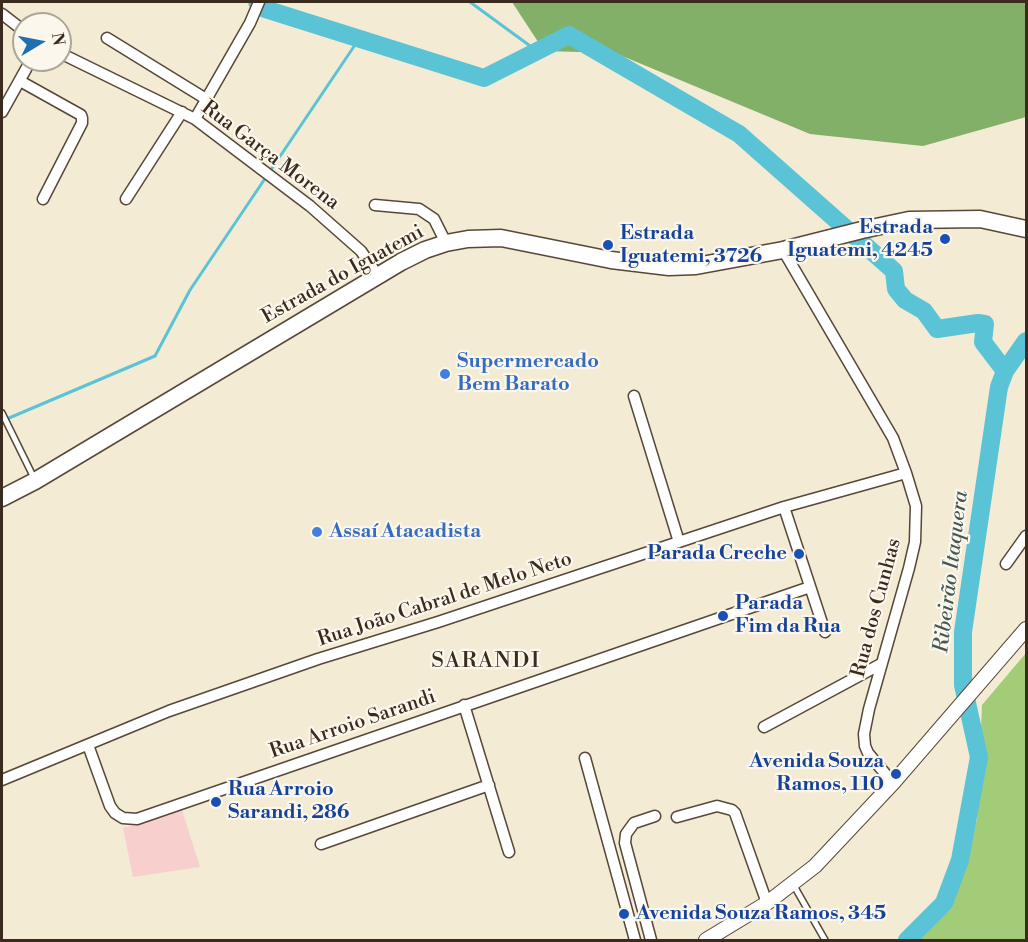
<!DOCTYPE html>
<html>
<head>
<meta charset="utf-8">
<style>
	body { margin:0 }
	#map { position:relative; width:1028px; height:942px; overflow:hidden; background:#f3ebd4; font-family:"Libre Bodoni",serif }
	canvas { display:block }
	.frame { position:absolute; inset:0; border:3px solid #3b2a1e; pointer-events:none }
	.north { position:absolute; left:12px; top:12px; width:60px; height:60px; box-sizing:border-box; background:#fbf7ec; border:2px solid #aea59a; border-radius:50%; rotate:80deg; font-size:16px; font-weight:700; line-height:24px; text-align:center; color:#3b2a1e }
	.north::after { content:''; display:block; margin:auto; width:21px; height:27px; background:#1f6fb2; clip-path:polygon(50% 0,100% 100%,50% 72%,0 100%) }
</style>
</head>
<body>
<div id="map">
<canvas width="1028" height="942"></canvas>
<div class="frame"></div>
<div class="north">N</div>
</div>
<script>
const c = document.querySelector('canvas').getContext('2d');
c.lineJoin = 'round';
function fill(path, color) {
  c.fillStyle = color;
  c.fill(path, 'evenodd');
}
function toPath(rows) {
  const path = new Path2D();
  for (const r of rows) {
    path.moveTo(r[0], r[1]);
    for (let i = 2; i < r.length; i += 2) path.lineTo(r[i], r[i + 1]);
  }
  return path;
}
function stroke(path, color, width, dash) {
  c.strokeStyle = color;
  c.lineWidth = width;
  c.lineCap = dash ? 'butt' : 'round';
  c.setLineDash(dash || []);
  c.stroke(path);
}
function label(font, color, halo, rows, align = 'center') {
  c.font = font + ' "Libre Bodoni",serif';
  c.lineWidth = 4.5;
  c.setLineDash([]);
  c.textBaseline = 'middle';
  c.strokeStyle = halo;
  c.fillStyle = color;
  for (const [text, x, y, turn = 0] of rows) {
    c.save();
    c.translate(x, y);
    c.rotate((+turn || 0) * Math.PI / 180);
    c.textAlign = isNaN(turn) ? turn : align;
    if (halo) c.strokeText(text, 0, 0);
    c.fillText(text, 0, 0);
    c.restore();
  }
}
const built = toPath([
	[182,810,200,867,133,877,123,828]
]);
const green = toPath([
	[1026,653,1026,940,917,940,954,900,977,819,982,705]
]);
const forest = toPath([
	[512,2,1026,2,1026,117,923,146,810,134,615,53,544,51]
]);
const stream = toPath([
	[470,2,537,51],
	[2,421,155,356,190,290,359,39]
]);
const river = toPath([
	[257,2,265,9,484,78,569,35,739,134,894,271,896,289,905,300,924,311,937,329,978,323,985,324,983,342,1005,371],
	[907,940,944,903,960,860,979,757,963,685,963,632,999,387,1005,371,1026,341]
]);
const service = toPath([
	[2,413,35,480],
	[793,884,825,940]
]);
const minor = toPath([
	[2,14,24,31],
	[107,38,206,99],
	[60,53,195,119,310,206,361,251,378,276],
	[20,81,81,115,82,118,82,123,43,199],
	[2,112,31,60],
	[195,119,250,23,259,2],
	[126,199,182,112],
	[375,205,419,209,434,219,446,243],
	[783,250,893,438,906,473,916,506,915,542,909,568,869,709,864,734,865,746,868,753,893,783],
	[634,396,679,542],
	[784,507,825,632],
	[1006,564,1026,536],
	[464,705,509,852],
	[764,727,881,664],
	[88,745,110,806,115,813,123,818,137,819,810,587],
	[585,758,635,940],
	[2,780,169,711,318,659,438,622,784,507,906,473],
	[677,817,717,806,732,810,735,813,767,903],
	[321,844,489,785],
	[651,940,625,843,626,834,634,823,655,816]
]);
const tertiary = toPath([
	[706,940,767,903,815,866,893,783,1026,629]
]);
const primary = toPath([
	[2,498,35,481,401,262,425,250,446,243,468,239,501,238,611,260,669,267,696,266,783,250,862,230,909,220,980,219,1026,229]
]);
const markers = [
	[945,239,6,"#1a4fb4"],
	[608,245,6,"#1a4fb4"],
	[445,374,6,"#3f7fe0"],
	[317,532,6,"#3f7fe0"],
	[799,554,6,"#1a4fb4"],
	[723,616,6,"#1a4fb4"],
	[896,774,6,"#1a4fb4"],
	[216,802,6,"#1a4fb4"],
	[624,914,6,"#1a4fb4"]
];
const streetNames = [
	["Rua Garça Morena",270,156,37],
	["Estrada do Iguatemi",343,275,-29],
	["Rua João Cabral de Melo Neto",445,600,-18],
	["Rua dos Cunhas",877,608,-75],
	["Rua Arroio Sarandi",353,725,-19]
];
const transitNames = [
	["Estrada",933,228,"right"],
	["Iguatemi, 4245",933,251,"right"],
	["Estrada",620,234],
	["Iguatemi, 3726",620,257],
	["Parada Creche",787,554,"right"],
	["Parada",735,604],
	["Fim da Rua",735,627],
	["Avenida Souza",884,762,"right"],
	["Ramos, 110",884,785,"right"],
	["Rua Arroio",228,790],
	["Sarandi, 286",228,813],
	["Avenida Souza Ramos, 345",636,914]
];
const shopNames = [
	["Supermercado",457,362],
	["Bem Barato",457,385],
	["Assaí Atacadista",329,532]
];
const waterNames = [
	["Ribeirão Itaquera",952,572,-83]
];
const quarterNames = [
	["SARANDI",486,662]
];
fill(built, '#f7d0ce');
fill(green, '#a3cc78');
fill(forest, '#82b068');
stroke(stream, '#5ac3d6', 3);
stroke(river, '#5ac3d6', 18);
stroke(service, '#574739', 8);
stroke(minor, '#574739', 13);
stroke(tertiary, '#574739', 16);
stroke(primary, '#574739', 19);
stroke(service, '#fff', 5);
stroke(minor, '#fff', 10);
stroke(tertiary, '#fff', 14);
stroke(primary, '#fff', 16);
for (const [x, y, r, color] of markers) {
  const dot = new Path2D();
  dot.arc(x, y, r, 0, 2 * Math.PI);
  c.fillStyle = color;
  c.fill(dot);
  stroke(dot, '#fbf7ec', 2);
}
label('20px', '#3b2a1e', '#fbf7ec', streetNames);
label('bold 20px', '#164399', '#fbf7ec', transitNames, 'left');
label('bold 20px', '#366cbe', '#fbf7ec', shopNames, 'left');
label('italic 21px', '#445855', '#fbf7ec', waterNames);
c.letterSpacing = '1.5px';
label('22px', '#3b2a1e', '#fbf7ec', quarterNames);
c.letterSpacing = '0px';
</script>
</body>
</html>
